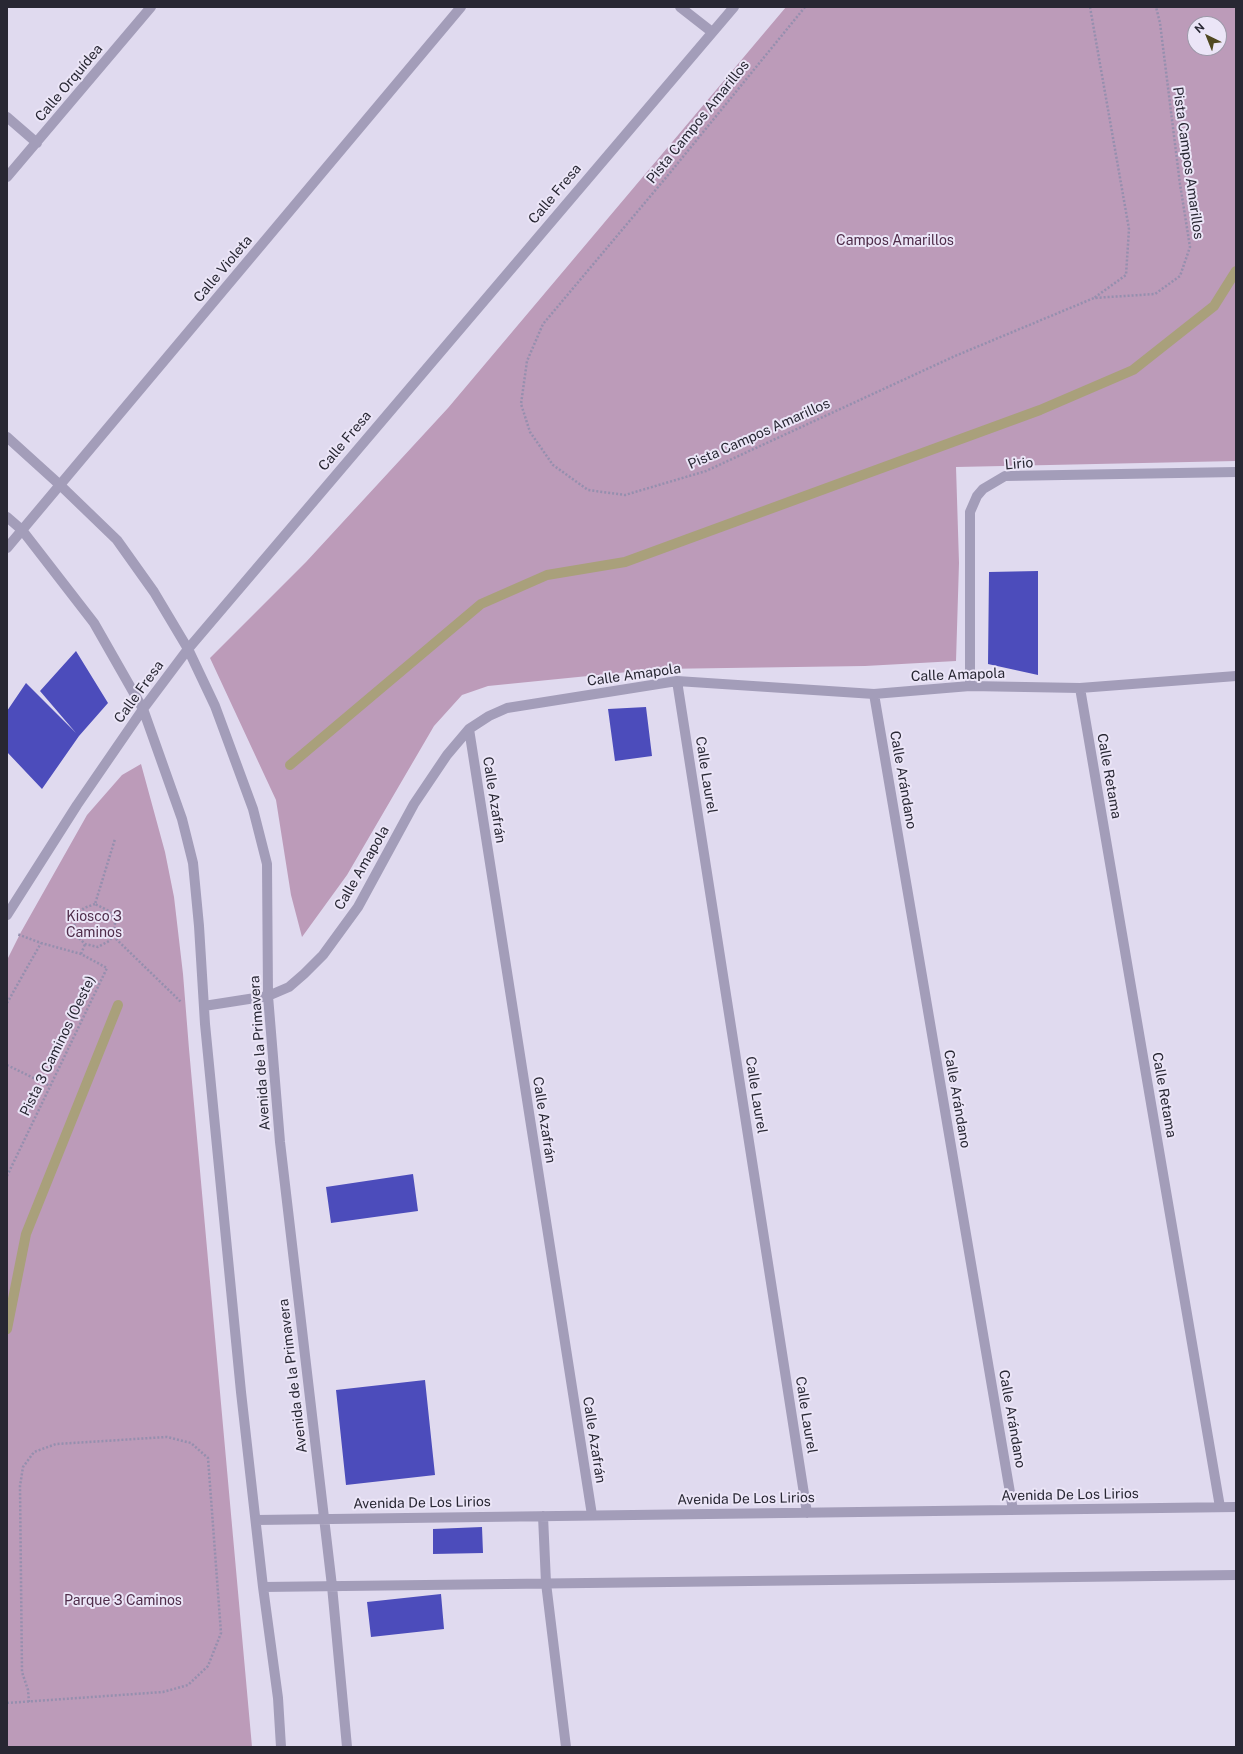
<!DOCTYPE html>
<html>
<head>
<meta charset="utf-8">
<style>
	body { margin:0 }
	#map { position:relative; width:1243px; height:1754px; overflow:hidden; background:#e0daef; font-family:"Public Sans",sans-serif }
	canvas { display:block }
	.frame { position:absolute; inset:0; border:8px solid #282733; pointer-events:none }
	.north { position:absolute; left:1187px; top:16px; width:40px; height:40px; box-sizing:border-box; background:#ebe5f7; border:1px solid #9d99a9; border-radius:50%; rotate:317deg; font-size:11px; font-weight:700; line-height:16px; text-align:center; color:#282733 }
	.north::after { content:''; display:block; margin:auto; width:14px; height:18px; background:#504820; clip-path:polygon(50% 0,100% 100%,50% 72%,0 100%) }
</style>
</head>
<body>
<div id="map">
<canvas width="1243" height="1754"></canvas>
<div class="frame"></div>
<div class="north">N</div>
</div>
<script>
const c = document.querySelector('canvas').getContext('2d');
c.lineJoin = 'round';
function fill(path, color) {
  c.fillStyle = color;
  c.fill(path, 'evenodd');
}
function toPath(rows) {
  const path = new Path2D();
  for (const r of rows) {
    path.moveTo(r[0], r[1]);
    for (let i = 2; i < r.length; i += 2) path.lineTo(r[i], r[i + 1]);
  }
  return path;
}
function stroke(path, color, width, dash) {
  c.strokeStyle = color;
  c.lineWidth = width;
  c.lineCap = dash ? 'butt' : 'round';
  c.setLineDash(dash || []);
  c.stroke(path);
}
function label(font, color, halo, rows, align = 'center') {
  c.font = font + ' "Public Sans",sans-serif';
  c.lineWidth = 4;
  c.setLineDash([]);
  c.textBaseline = 'middle';
  c.strokeStyle = halo;
  c.fillStyle = color;
  for (const [text, x, y, turn = 0] of rows) {
    c.save();
    c.translate(x, y);
    c.rotate((+turn || 0) * Math.PI / 180);
    c.textAlign = isNaN(turn) ? turn : align;
    if (halo) c.strokeText(text, 0, 0);
    c.fillText(text, 0, 0);
    c.restore();
  }
}
const green = toPath([
	[786,7,1236,7,1236,461,956,467,959,563,956,661,865,666,658,669,488,686,462,695,434,726,347,875,302,937,291,895,276,800,210,658,306,562,448,408],
	[1195,24,1219,24,1219,48,1195,48],
	[141,764,165,852,174,897,183,974,189,1049,252,1747,7,1747,7,960,21,932,87,815,122,775]
]);
const stream = toPath([
	[290,765,481,604,547,575,625,562,1040,410,1133,370,1214,306,1236,271],
	[7,1329,26,1234,118,1005]
]);
const building = toPath([
	[1038,571,1038,675,988,664,989,572],
	[76,651,108,703,79,736,42,789,7,752,7,711,26,683,76,733,40,691],
	[646,707,652,756,615,761,608,709],
	[413,1174,418,1211,331,1223,326,1187],
	[425,1380,435,1475,346,1485,336,1390],
	[482,1527,483,1553,433,1554,433,1529],
	[441,1594,444,1629,371,1637,367,1602]
]);
const path = toPath([
	[805,7,669,174,543,324,527,361,521,404,530,432,553,465,588,490,625,495,706,471,955,356,1094,298,1155,294,1180,276,1190,247,1180,184,1160,23,1156,7],
	[1090,7,1129,229,1126,275,1094,298],
	[95,904,84,908,74,917,75,934,85,944,98,947,109,941,113,936,115,924,112,915,109,911,95,904,115,839],
	[113,936,181,1002],
	[81,954,85,944],
	[7,1003,41,943],
	[7,1065,50,1086],
	[7,1176,107,968,81,954,41,943,17,934],
	[7,1703,163,1692,188,1685,208,1666,221,1633,208,1458,191,1443,167,1437,56,1444,34,1452,23,1467,20,1486,22,1672,28,1690,29,1702]
]);
const minor = toPath([
	[680,7,712,32],
	[7,117,37,143],
	[7,177,151,7],
	[7,437,60,485,117,540,154,592,188,649,215,706,253,809,267,864,268,996,280,1142,332,1586,347,1747],
	[7,517,22,530,94,623,143,709,182,819,193,863,199,926,205,1024,241,1392,263,1587,278,1698,281,1747],
	[7,548,461,7],
	[677,681,807,1513],
	[970,686,970,512,977,496,983,489,1005,476,1236,472],
	[1080,688,1220,1507],
	[874,694,1013,1510],
	[469,729,592,1515],
	[7,915,77,805,143,709,188,649,734,7],
	[204,1006,268,996,289,987,304,974,323,955,358,907,414,804,447,755,469,729,489,716,507,708,677,681,874,694,970,686,1080,688,1236,676],
	[543,1516,546,1583,566,1747],
	[256,1520,1236,1507],
	[263,1587,1236,1575]
]);
const streetNames = [
	["Calle Orquídea",69,83,-50],
	["Pista Campos Amarillos",698,122,-51],
	["Pista Campos Amarillos",1188,163,82],
	["Calle Fresa",555,194,-50],
	["Calle Violeta",223,269,-50],
	["Pista Campos Amarillos",759,434,-24],
	["Calle Fresa",345,441,-50],
	["Lirio",1019,464,-5],
	["Calle Amapola",634,675,-8],
	["Calle Amapola",958,675,-2],
	["Calle Fresa",139,692,-54],
	["Calle Laurel",706,775,81],
	["Calle Retama",1109,776,80],
	["Calle Arándano",903,780,80],
	["Calle Azafrán",494,800,81],
	["Calle Amapola",362,868,-60],
	["Pista 3 Caminos (Oeste)",58,1046,-64],
	["Avenida de la Primavera",260,1053,-94],
	["Calle Laurel",756,1095,81],
	["Calle Retama",1164,1095,80],
	["Calle Arándano",957,1099,80],
	["Calle Azafrán",544,1120,81],
	["Avenida de la Primavera",293,1376,-97],
	["Calle Laurel",806,1415,81],
	["Calle Arándano",1012,1419,80],
	["Calle Azafrán",594,1440,81],
	["Avenida De Los Lirios",1070,1495,-1],
	["Avenida De Los Lirios",746,1499,-1],
	["Avenida De Los Lirios",422,1503,-1]
];
const parkNames = [
	["Campos Amarillos",895,241],
	["Kiosco 3",94,917],
	["Caminos",94,933],
	["Parque 3 Caminos",123,1601]
];
fill(green, '#bc9bb9');
stroke(stream, '#a9a07b', 10);
fill(building, '#4c4cbb');
stroke(path, '#958fae', 2.5, [2, 2]);
stroke(minor, '#a39db9', 10);
label('14px', '#282733', '#ebe5f7', streetNames);
label('14px', '#4f2d4a', '#ebe5f7', parkNames);
</script>
</body>
</html>
